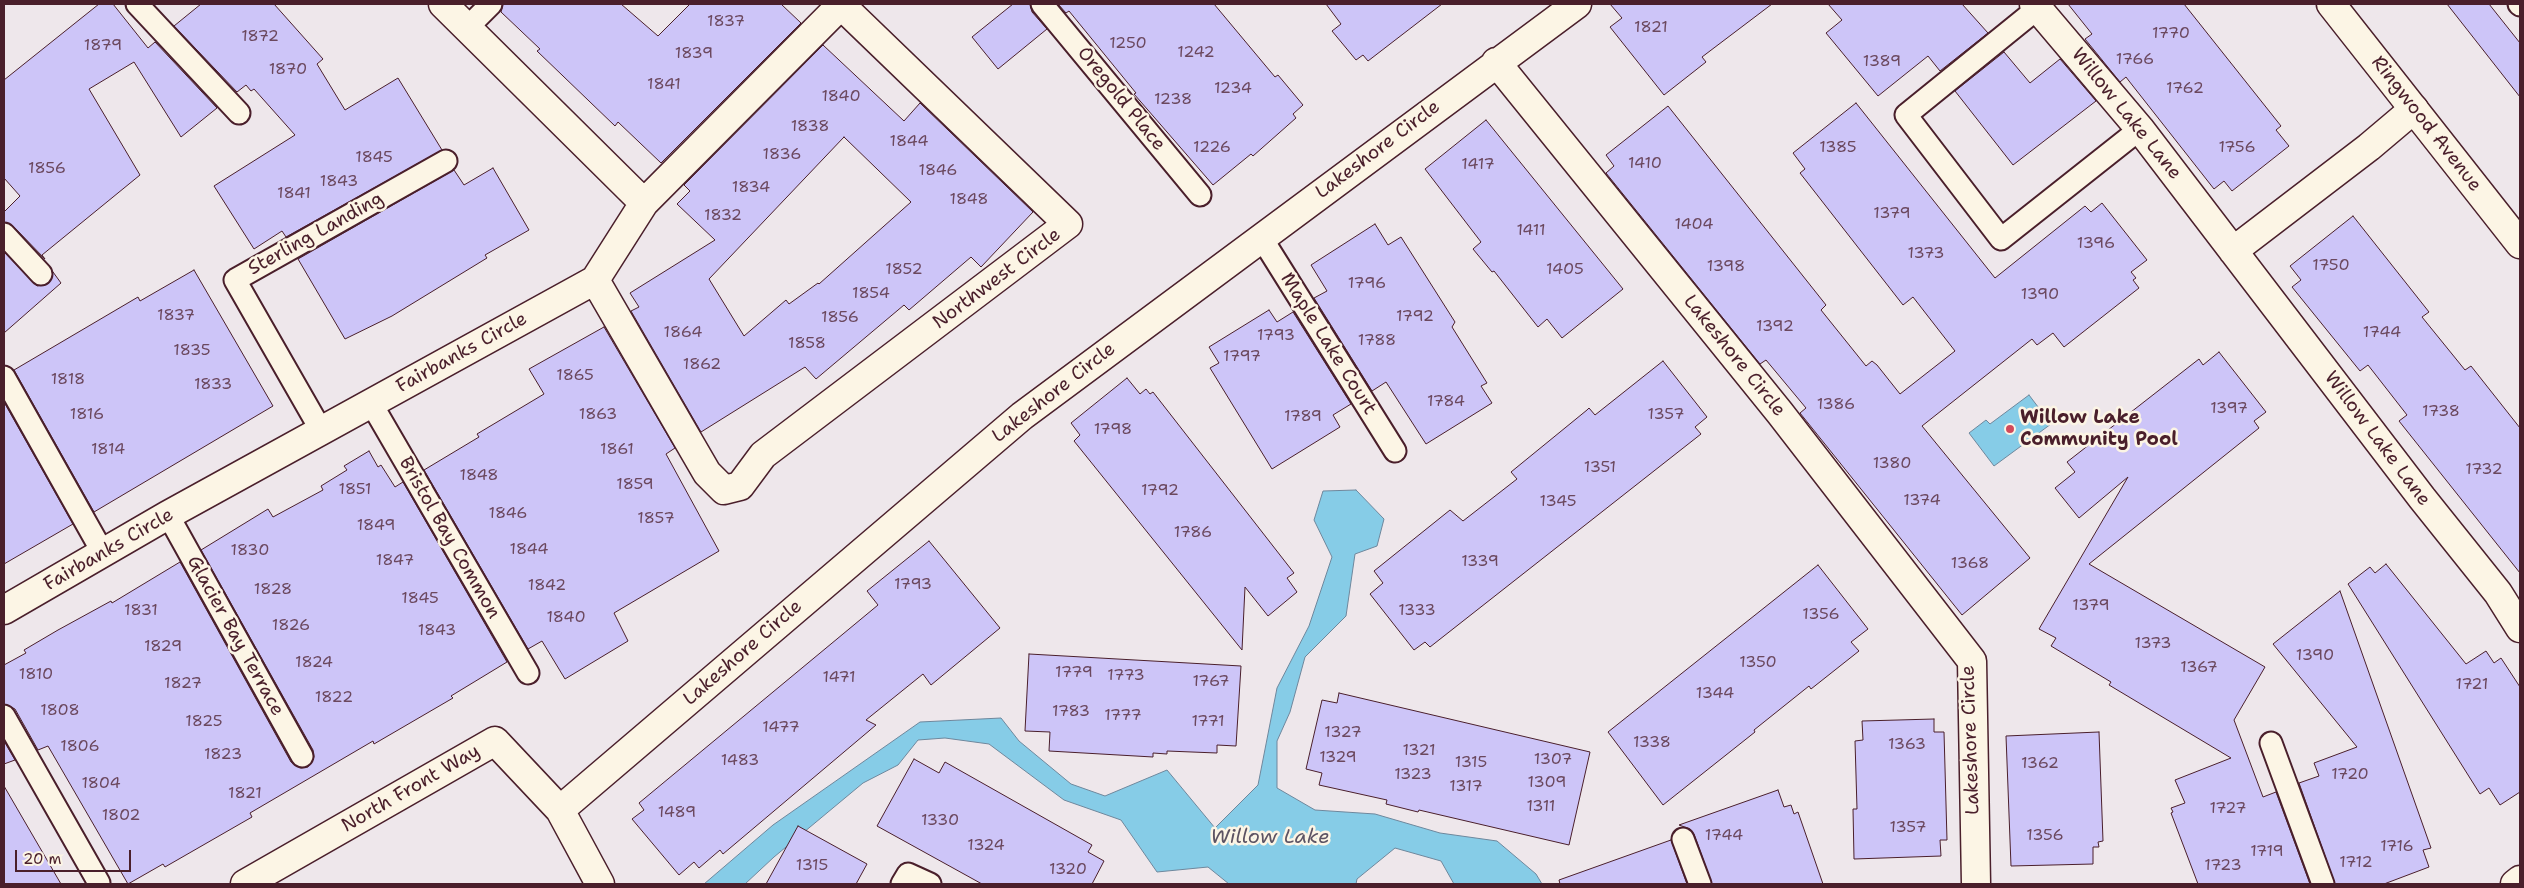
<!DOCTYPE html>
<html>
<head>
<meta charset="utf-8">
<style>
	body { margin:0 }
	#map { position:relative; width:2524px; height:888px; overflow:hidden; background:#eee7eb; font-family:"Shantell Sans",sans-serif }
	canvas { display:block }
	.frame { position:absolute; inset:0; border:5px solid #4a1f2b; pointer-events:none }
	.scale { position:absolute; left:15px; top:850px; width:116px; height:22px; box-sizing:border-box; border:2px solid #4a1f2b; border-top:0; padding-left:6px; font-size:15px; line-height:18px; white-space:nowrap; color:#4a1f2b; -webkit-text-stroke:4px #fcf5e5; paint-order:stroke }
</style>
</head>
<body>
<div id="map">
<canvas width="2524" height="888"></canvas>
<div class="frame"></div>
<div class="scale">20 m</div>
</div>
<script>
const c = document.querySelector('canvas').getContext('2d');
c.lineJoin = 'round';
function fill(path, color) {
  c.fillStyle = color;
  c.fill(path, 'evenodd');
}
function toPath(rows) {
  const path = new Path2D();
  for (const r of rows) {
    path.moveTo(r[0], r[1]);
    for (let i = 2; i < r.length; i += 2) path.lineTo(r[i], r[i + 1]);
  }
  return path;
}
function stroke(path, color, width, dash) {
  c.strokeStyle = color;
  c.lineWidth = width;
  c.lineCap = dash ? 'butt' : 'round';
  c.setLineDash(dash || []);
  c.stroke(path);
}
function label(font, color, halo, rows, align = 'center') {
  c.font = font + ' "Shantell Sans",sans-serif';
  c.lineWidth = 5;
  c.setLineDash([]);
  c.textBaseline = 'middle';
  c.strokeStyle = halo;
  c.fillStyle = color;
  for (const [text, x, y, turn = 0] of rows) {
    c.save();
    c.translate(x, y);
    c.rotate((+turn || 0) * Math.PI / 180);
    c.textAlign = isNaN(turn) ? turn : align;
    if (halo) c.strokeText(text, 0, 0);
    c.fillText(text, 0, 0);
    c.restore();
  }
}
const water = toPath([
	[2029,395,2051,424,1994,466,1969,433,1986,420,1990,424,2029,395],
	[1356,490,1384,519,1377,546,1355,554,1346,616,1305,657,1290,712,1277,741,1277,788,1315,810,1375,814,1440,833,1497,841,1536,874,1542,884,1454,884,1441,861,1395,848,1357,879,1356,884,1229,884,1208,867,1157,872,1121,820,1064,800,989,744,945,738,918,740,898,765,863,783,774,857,745,884,704,884,773,825,920,722,1001,718,1019,741,1071,784,1105,796,1167,770,1215,828,1258,785,1277,688,1309,626,1332,557,1314,520,1323,491,1356,490]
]);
const building = toPath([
	[99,4,113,4,148,48,155,42,217,108,181,137,134,62,89,89,140,175,42,255,45,259,13,226,4,222,4,212,20,196,4,178,4,80,99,4],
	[201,4,274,4,323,59,317,64,345,110,398,78,442,150,286,237,282,231,254,249,214,186,295,135,254,89,251,91,246,85,237,92,174,26,201,4],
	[503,4,621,4,658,36,690,4,781,4,801,23,661,163,618,122,615,126,537,51,540,49,501,12,503,4],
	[1013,4,1030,4,1032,12,1047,29,998,69,972,37,1013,4],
	[1058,4,1214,4,1275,77,1278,75,1303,105,1293,114,1296,118,1253,156,1251,154,1213,185,1134,94,1136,93,1069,11,1066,13,1058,4],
	[1326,4,1442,4,1368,61,1363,55,1356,60,1332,31,1341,24,1326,4],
	[1610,4,1772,4,1702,57,1706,62,1664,95,1610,27,1622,18,1610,4],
	[1828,4,1962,4,1988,33,1940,71,1928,56,1878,96,1826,33,1842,20,1828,4],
	[2068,4,2184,4,2281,126,2276,130,2289,146,2232,191,2224,181,2214,189,2129,81,2126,77,2120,82,2085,39,2092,34,2068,4],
	[2447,4,2489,4,2520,43,2520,97,2447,4],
	[823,45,904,121,920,103,1033,212,981,267,971,257,909,310,904,305,816,379,805,367,701,432,631,311,639,307,630,293,715,240,677,204,690,191,684,185,823,45],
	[844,137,911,202,819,284,818,283,789,304,786,300,744,336,709,279,844,137],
	[2004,52,2030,83,2060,59,2096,101,2013,165,1955,91,2004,52],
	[1856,103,1995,278,2085,206,2091,212,2102,203,2147,260,2131,272,2136,278,2133,280,2139,288,2064,347,2053,333,2037,345,2032,339,1922,426,2030,558,1962,615,1800,413,1806,408,1766,360,1760,364,1606,173,1614,166,1606,155,1668,106,1826,305,1821,310,1866,366,1872,361,1877,365,1900,394,1955,351,1913,297,1903,305,1800,173,1805,169,1793,153,1856,103],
	[1486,120,1623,289,1562,338,1547,319,1538,327,1494,271,1492,272,1473,249,1481,242,1425,169,1486,120],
	[493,168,529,230,485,255,487,258,392,316,345,339,298,259,454,170,464,185,493,168],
	[2353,216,2429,312,2422,317,2465,370,2471,366,2520,428,2520,573,2399,421,2407,415,2368,365,2360,371,2292,287,2301,280,2290,266,2353,216],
	[1375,224,1388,245,1401,237,1455,322,1452,327,1487,383,1481,386,1492,403,1426,444,1386,382,1372,391,1314,298,1327,291,1311,265,1375,224],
	[4,252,37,286,49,283,53,272,61,283,4,333,4,252],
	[194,270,273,406,94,512,14,370,138,297,140,301,194,270],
	[1269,310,1277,322,1293,312,1351,404,1333,415,1340,427,1272,469,1210,368,1219,363,1209,347,1269,310],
	[604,327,675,448,666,454,719,551,614,613,628,641,565,679,542,641,528,649,424,470,479,437,477,434,544,394,529,369,604,327],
	[2219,352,2266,412,2254,421,2259,428,2089,564,2265,667,2234,720,2263,797,2276,792,2310,884,2198,884,2171,813,2173,812,2171,808,2185,803,2175,780,2231,758,2109,685,2111,682,2051,646,2056,638,2039,629,2128,477,2079,518,2055,488,2075,472,2067,462,2199,359,2203,365,2219,352],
	[1663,361,1707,417,1695,427,1701,434,1430,647,1425,642,1414,650,1370,594,1383,583,1374,571,1450,510,1463,521,1517,479,1511,472,1587,410,1589,408,1595,415,1663,361],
	[1127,378,1140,394,1146,389,1150,394,1153,392,1294,573,1287,578,1297,592,1268,616,1245,587,1242,650,1074,441,1080,435,1071,423,1127,378],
	[4,402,73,524,4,564,4,402],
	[369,451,378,467,381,465,395,487,403,482,507,662,451,696,453,698,374,744,373,741,250,813,252,817,165,867,163,864,128,884,48,746,38,750,15,709,4,704,4,665,26,653,24,650,58,630,111,601,112,603,180,562,291,762,301,768,308,767,314,757,313,750,201,550,268,509,273,517,323,490,321,486,347,470,344,466,369,451],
	[929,541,1000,628,931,685,923,674,866,720,876,725,723,854,720,850,699,868,694,862,679,875,632,819,644,810,639,803,878,605,867,591,929,541],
	[2386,564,2466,664,2486,651,2494,663,2501,658,2520,687,2520,792,2500,805,2489,788,2480,794,2348,584,2370,567,2375,573,2386,564],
	[1818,565,1868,629,1851,642,1859,651,1811,689,1809,686,1754,730,1755,732,1663,805,1608,732,1818,565],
	[2340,591,2431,848,2423,850,2429,867,2384,884,2335,884,2299,783,2319,776,2314,763,2357,747,2273,644,2340,591],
	[1029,654,1241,666,1236,746,1217,745,1217,753,1167,751,1167,754,1153,753,1153,757,1049,751,1050,732,1025,731,1029,654],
	[1339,693,1590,752,1569,845,1419,810,1418,812,1386,804,1387,800,1319,785,1322,773,1306,769,1322,700,1337,703,1339,693],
	[1934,719,1934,732,1944,732,1947,840,1940,840,1941,856,1854,859,1853,809,1857,809,1855,741,1863,740,1862,721,1934,719],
	[2099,732,2103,841,2098,842,2099,847,2093,847,2093,864,2011,866,2006,736,2099,732],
	[4,741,15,760,4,764,4,741],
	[914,759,939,773,945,762,1092,845,1088,852,1104,861,1092,884,982,884,877,826,914,759],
	[4,786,61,884,4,884,4,786],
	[1778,790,1784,807,1791,805,1794,814,1798,812,1823,884,1712,884,1694,834,1690,829,1679,825,1778,790],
	[798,826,867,864,856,884,766,884,798,826],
	[1671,840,1687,884,1560,884,1559,880,1671,840]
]);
const service = toPath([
	[137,4,239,113],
	[1042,4,1200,195],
	[2519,4,2520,5],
	[2038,8,1906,115,2001,239,2140,129],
	[468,27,491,4],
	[4,234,41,274],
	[1261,237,1395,451],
	[4,377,103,553],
	[371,403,528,673],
	[322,432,235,280,446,161],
	[168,515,302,756],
	[4,716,99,883],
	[2271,743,2323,884],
	[1683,839,1700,884],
	[902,884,908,874,930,884]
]);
const minor = toPath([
	[443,4,644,203],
	[2034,4,2140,129,2422,498,2498,593,2520,628],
	[1496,62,1780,413,1972,661,1976,884],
	[2233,251,2369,147,2414,109],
	[4,610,168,515,595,280,644,203,841,5,1068,224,763,455,740,486,724,490,707,473,595,280],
	[560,810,1022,416,1577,4],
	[245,884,495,741,560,810,600,884],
	[2515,884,2520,880]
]);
const tertiary = toPath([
	[2331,4,2520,244]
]);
const markers = [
	[2010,429,5,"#d1495b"]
];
const numberNames = [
	["1837",726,22],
	["1821",1651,28],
	["1770",2171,34],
	["1872",260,37],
	["1250",1128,44],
	["1879",103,46],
	["1242",1196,53],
	["1839",694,54],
	["1766",2135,60],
	["1389",1882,62],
	["1870",288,70],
	["1841",664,85],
	["1234",1233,89],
	["1762",2185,89],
	["1840",841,97],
	["1238",1173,100],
	["1838",810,127],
	["1844",909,142],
	["1226",1212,148],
	["1385",1838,148],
	["1756",2237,148],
	["1836",782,155],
	["1845",374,158],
	["1410",1645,164],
	["1417",1478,165],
	["1856",47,169],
	["1846",938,171],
	["1843",339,182],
	["1834",751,188],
	["1841",294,194],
	["1848",969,200],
	["1379",1892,214],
	["1832",723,216],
	["1404",1694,225],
	["1411",1531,231],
	["1396",2096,244],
	["1373",1926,254],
	["1750",2331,266],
	["1398",1726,267],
	["1852",904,270],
	["1405",1565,270],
	["1796",1367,284],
	["1854",871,294],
	["1390",2040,295],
	["1837",176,316],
	["1792",1415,317],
	["1856",840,318],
	["1392",1775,327],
	["1864",683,333],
	["1744",2382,333],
	["1793",1276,336],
	["1788",1377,341],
	["1858",807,344],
	["1835",192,351],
	["1797",1242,357],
	["1862",702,365],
	["1865",575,376],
	["1818",68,380],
	["1833",213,385],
	["1784",1446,402],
	["1386",1836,405],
	["1397",2229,409],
	["1738",2441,412],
	["1816",87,415],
	["1863",598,415],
	["1357",1666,415],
	["1789",1303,417],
	["1798",1113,430],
	["1814",108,450],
	["1861",617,450],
	["1380",1892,464],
	["1351",1600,468],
	["1732",2484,470],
	["1848",479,476],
	["1859",635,485],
	["1851",355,490],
	["1792",1160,491],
	["1374",1922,501],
	["1345",1558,502],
	["1846",508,514],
	["1857",656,519],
	["1849",376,526],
	["1786",1193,533],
	["1844",529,550],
	["1830",250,551],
	["1847",395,561],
	["1339",1480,562],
	["1368",1970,564],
	["1793",913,585],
	["1842",547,586],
	["1828",273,590],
	["1845",420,599],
	["1379",2091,606],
	["1831",141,611],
	["1333",1417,611],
	["1356",1821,615],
	["1840",566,618],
	["1826",291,626],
	["1843",437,631],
	["1373",2153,644],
	["1829",163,647],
	["1390",2315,656],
	["1824",314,663],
	["1350",1758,663],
	["1367",2199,668],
	["1779",1074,673],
	["1810",36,675],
	["1773",1126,676],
	["1471",839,678],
	["1767",1211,682],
	["1827",183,684],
	["1721",2472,685],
	["1344",1715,694],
	["1822",334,698],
	["1808",60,711],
	["1783",1071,712],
	["1777",1123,716],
	["1825",204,722],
	["1771",1208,722],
	["1477",781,728],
	["1327",1343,733],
	["1338",1652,743],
	["1363",1907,745],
	["1806",80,747],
	["1321",1419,751],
	["1823",223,755],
	["1329",1338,758],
	["1307",1553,760],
	["1483",740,761],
	["1315",1471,763],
	["1362",2040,764],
	["1323",1413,775],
	["1720",2350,775],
	["1309",1547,783],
	["1804",101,784],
	["1317",1466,787],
	["1821",245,794],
	["1311",1541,807],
	["1727",2228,809],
	["1489",677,813],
	["1802",121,816],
	["1330",940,821],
	["1357",1908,828],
	["1744",1724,836],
	["1356",2045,836],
	["1324",986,846],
	["1716",2397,847],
	["1719",2267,852],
	["1712",2356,863],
	["1315",812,866],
	["1723",2223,866],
	["1320",1068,870]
];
const streetNames = [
	["Oregold Place",1121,99,51],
	["Willow Lake Lane",2126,114,51],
	["Ringwood Avenue",2426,124,52],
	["Lakeshore Circle",1378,150,-37],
	["Sterling Landing",316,234,-29],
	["Northwest Circle",997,279,-37],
	["Maple Lake Court",1328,344,58],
	["Fairbanks Circle",462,353,-29],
	["Lakeshore Circle",1734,356,51],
	["Lakeshore Circle",1054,393,-38],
	["Willow Lake Lane",2377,439,53],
	["Bristol Bay Common",449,538,60],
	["Fairbanks Circle",109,550,-30],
	["Glacier Bay Terrace",235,636,61],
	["Lakeshore Circle",743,653,-41],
	["Lakeshore Circle",1971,740,-92],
	["North Front Way",411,789,-30]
];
const poiNames = [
	["Willow Lake",2020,418],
	["Community Pool",2020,440]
];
const waterNames = [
	["Willow Lake",1270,838]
];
fill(water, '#86cce7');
stroke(water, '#6e879c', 1);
fill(building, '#cdc5f8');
stroke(building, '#4a1f2b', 1);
stroke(service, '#4a1f2b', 25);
stroke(minor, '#4a1f2b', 31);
stroke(tertiary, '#4a1f2b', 31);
stroke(service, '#fcf5e5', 21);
stroke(minor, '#fcf5e5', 28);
stroke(tertiary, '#fcf5e5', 28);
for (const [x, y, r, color] of markers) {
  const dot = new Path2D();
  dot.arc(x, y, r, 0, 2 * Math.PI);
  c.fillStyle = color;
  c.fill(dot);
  stroke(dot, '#fcf5e5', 2);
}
label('16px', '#6b485e', null, numberNames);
label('19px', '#4a1f2b', '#fcf5e5', streetNames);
label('bold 19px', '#4a1f2b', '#fcf5e5', poiNames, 'left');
label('italic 20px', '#5c5363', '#fcf5e5', waterNames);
</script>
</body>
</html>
